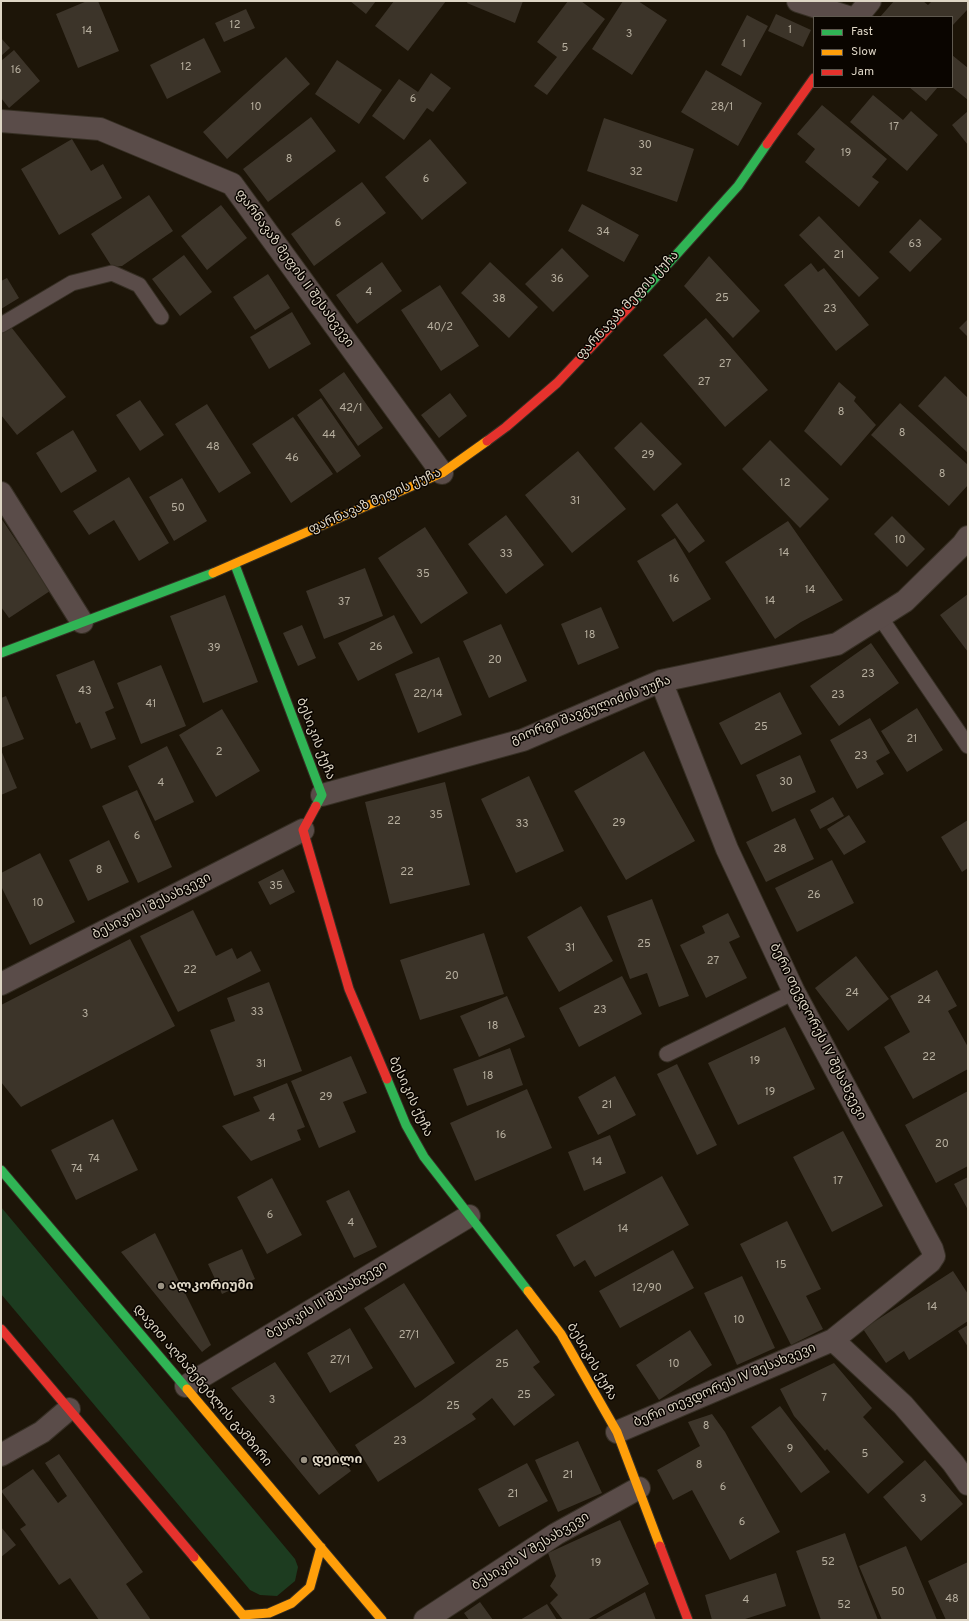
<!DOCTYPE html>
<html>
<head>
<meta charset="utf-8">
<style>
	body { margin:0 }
	#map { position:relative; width:969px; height:1621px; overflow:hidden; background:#1d1508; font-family:Overpass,sans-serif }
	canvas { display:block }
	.frame { position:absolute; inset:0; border:2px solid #ded6c5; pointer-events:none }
	.legend { position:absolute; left:813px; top:16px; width:140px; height:72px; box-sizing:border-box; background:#0a0500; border:1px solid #5f594f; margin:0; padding:5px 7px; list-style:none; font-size:12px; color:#ded6c5 }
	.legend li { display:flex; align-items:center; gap:8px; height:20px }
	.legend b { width:20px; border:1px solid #5f594f }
</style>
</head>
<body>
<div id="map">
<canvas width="969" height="1621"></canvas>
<div class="frame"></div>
<ul class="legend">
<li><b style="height:5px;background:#30b455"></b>Fast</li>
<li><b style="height:5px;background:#ff9f0a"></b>Slow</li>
<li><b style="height:5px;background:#e5322d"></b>Jam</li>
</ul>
</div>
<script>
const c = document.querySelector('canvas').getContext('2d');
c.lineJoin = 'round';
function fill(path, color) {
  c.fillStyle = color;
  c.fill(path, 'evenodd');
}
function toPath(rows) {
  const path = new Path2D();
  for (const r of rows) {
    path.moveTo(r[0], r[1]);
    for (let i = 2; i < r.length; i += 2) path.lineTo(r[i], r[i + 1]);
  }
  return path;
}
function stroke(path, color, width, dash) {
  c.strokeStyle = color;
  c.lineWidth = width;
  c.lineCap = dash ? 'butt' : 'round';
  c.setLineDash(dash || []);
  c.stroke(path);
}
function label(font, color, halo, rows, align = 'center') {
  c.font = font + ' Overpass,"Noto Sans Georgian",sans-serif';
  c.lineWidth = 3;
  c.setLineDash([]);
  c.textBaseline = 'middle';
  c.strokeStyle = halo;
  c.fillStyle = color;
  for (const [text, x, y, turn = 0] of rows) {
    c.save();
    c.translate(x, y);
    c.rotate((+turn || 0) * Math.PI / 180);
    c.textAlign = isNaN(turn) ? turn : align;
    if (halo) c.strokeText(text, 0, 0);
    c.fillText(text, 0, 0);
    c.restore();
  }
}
const green = toPath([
	[1,1207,295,1559,298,1567,295,1581,277,1596,260,1595,250,1590,1,1294]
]);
const building = toPath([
	[87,1,98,1,119,51,78,68,56,14],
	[350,1,376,1,366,14],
	[394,1,446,1,408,51,375,26],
	[468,1,523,1,515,23,467,3],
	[568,1,581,1,605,19,547,95,534,86,557,57,537,42],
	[623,1,638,1,667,20,632,75,592,49],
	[894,1,923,1,928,5,932,1,968,1,968,9,952,26,952,17,880,17],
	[246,9,255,28,224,42,215,23],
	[776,14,811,30,803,47,768,31],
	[747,15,768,26,741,76,721,65],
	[1,38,10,48,1,56],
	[204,38,221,72,167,99,150,65],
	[14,50,40,81,9,108,1,98,1,61],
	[952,55,968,68,968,100,952,87],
	[286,57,310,84,227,159,203,132],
	[337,60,382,90,359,124,315,94],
	[706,70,762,103,738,146,681,112],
	[431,73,451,88,433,112,427,108,404,140,372,116,399,79,418,92],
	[909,87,938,87,926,101],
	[873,95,903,120,911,111,938,135,907,171,850,122],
	[822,105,887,159,872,177,879,182,859,207,805,162,815,149,797,134],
	[968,111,968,145,952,125],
	[311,117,336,151,268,202,243,169],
	[604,118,694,149,677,202,587,171],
	[72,139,91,171,103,164,122,198,59,235,21,169],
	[430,139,467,183,422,220,385,177],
	[362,182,386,213,314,266,291,234],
	[149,195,173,231,122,266,112,267,91,234],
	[582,204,639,235,624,262,568,231],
	[221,205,247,238,207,270,181,236],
	[819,216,879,278,859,297,799,235],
	[920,219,942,239,910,272,889,252],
	[562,248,589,276,553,312,525,284],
	[184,255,212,292,180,316,152,279],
	[709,256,760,311,733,338,684,286],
	[382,262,402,291,357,324,336,295],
	[490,262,538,307,509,338,461,293],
	[811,263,818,272,824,268,869,325,836,351,784,285],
	[268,274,290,308,255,330,233,297],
	[7,278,19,298,1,309,1,281],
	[440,285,479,346,441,371,401,310],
	[292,312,311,344,269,369,250,337],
	[706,318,768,390,725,427,663,355],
	[968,319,968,337,959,328],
	[8,323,66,397,17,435,1,415,1,329],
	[344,372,383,428,358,446,319,390],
	[945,376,968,398,968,453,918,406],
	[839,382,856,397,854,401,876,425,841,466,804,431],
	[450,393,467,416,439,438,421,415],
	[321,398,361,456,337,473,297,415],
	[140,400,164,435,140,451,116,415],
	[900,403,968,465,968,485,949,506,871,435],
	[207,404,251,473,219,493,175,424],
	[293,417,333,474,291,503,252,444],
	[641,422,682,464,654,491,614,448],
	[73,430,97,471,61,493,36,453],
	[770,440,829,499,800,528,742,469],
	[578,451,626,509,572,553,525,495],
	[129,477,169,543,139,561,114,520,89,535,73,511],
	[182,478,207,521,174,541,149,497],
	[677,503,705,541,689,553,661,515],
	[506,515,544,565,506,594,468,544],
	[892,516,925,549,907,567,874,534],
	[1,518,50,591,9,618,1,607],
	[788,521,843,600,801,622,775,639,725,562],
	[425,527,468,593,421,624,378,558],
	[675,538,711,599,673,622,637,561],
	[365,568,383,616,324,639,306,591],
	[968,594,968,652,940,615],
	[225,595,258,682,203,703,170,616],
	[601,607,619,648,578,665,561,624],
	[394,615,413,653,358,681,338,643],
	[501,624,527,681,489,698,463,641],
	[302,625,316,658,298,666,283,633],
	[871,643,899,683,839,726,810,686],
	[439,657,462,715,418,733,395,674],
	[94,660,114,708,105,712,116,739,91,749,80,722,76,724,56,675],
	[161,665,186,726,141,744,117,683],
	[780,692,802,734,741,765,719,723],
	[6,696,24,739,1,748,1,698],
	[917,708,943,750,907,772,881,731],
	[222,709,260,771,216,797,179,735],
	[870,718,890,753,876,761,884,774,857,789,830,740],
	[167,746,194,802,155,821,128,766],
	[1,750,17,788,1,795],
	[644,751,695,841,626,880,574,791],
	[800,755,816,792,772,812,756,775],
	[529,776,564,851,516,873,481,799],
	[445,782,470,885,390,904,365,802],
	[137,790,172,867,138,883,102,806],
	[833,797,844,816,820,829,810,810],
	[849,815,866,842,844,855,827,829],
	[795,818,814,859,766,882,746,842],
	[968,820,968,868,962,872,941,837],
	[109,840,129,882,88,901,69,860],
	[40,853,75,922,30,945,1,886,1,873],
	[832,860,854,903,797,932,775,888],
	[283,869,295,892,270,905,258,882],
	[652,899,689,996,659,1007,647,973,630,979,607,916],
	[581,906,613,961,559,992,527,937],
	[193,910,216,956,232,948,237,959,251,951,261,971,178,1012,140,936],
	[728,913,740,937,729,942,747,978,706,998,680,945,705,933,702,926],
	[484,933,504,994,420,1020,400,960],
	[130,939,175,1026,21,1107,1,1082,1,1005],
	[856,956,889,999,848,1031,815,988],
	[937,970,957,1006,948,1011,968,1047,968,1069,913,1099,884,1047,910,1032,890,996],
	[622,976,642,1014,579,1047,559,1008],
	[269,982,302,1071,234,1096,210,1030,235,1021,227,998],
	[507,996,525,1037,479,1057,460,1016],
	[785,1027,815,1089,738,1125,708,1063],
	[510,1048,523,1085,467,1106,453,1069],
	[351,1056,367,1093,343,1102,356,1132,319,1148,291,1081],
	[677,1064,717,1145,697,1155,657,1074],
	[615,1076,636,1115,598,1135,578,1097],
	[287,1083,305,1127,297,1130,301,1140,251,1161,222,1126,260,1111,253,1097],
	[527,1089,552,1148,475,1181,450,1123],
	[968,1091,968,1166,936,1183,905,1125],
	[113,1119,138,1170,76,1200,51,1150],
	[843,1131,883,1206,832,1232,793,1157],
	[610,1135,626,1173,584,1191,568,1152],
	[662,1176,689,1225,595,1277,585,1260,574,1267,556,1235],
	[968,1177,968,1210,954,1184],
	[272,1178,302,1235,267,1254,237,1197],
	[349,1190,377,1247,354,1258,326,1201],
	[787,1221,821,1289,806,1296,823,1329,791,1345,740,1244],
	[155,1233,211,1345,202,1352,121,1252],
	[242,1249,255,1279,222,1294,208,1264],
	[673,1250,694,1288,620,1328,599,1291],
	[953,1271,968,1294,968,1321,909,1360,904,1351,886,1363,863,1329],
	[742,1276,775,1348,737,1365,704,1293],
	[404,1283,455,1363,415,1388,364,1308],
	[968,1325,968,1347,958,1331],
	[350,1328,373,1368,330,1393,307,1353],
	[517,1329,540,1362,533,1367,555,1395,514,1426,492,1398,472,1414,476,1419,378,1482,355,1445,421,1401],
	[690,1330,712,1365,659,1400,636,1365],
	[275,1362,351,1471,319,1495,231,1388],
	[834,1363,872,1408,863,1417,904,1462,868,1494,827,1449,825,1451,794,1416,780,1389],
	[780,1406,830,1472,801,1493,751,1427],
	[712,1414,725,1432,780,1532,730,1560,692,1490,673,1500,657,1470,700,1446,688,1422],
	[578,1441,602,1493,558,1512,535,1460],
	[59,1454,143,1572,126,1584,151,1620,99,1620,70,1578,59,1585,20,1529,26,1525,1,1491,33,1469,58,1503,67,1496,45,1463],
	[925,1460,963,1504,921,1541,883,1497],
	[527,1463,548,1501,499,1527,478,1489],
	[620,1520,649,1584,587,1620,563,1620,550,1603,558,1595,550,1586,556,1576,548,1553],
	[1,1527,16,1545,1,1557],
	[845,1533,860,1574,878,1620,821,1620,796,1551],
	[906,1546,937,1620,882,1620,859,1566],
	[968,1562,968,1620,946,1620,928,1581],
	[776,1573,786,1606,742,1620,712,1620,705,1595],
	[645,1592,656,1620,594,1620],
	[480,1602,493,1620,469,1620,464,1613],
	[547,1604,557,1620,520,1620]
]);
const lane = toPath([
	[1,325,72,283,112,273,139,285,161,317],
	[880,617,968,746],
	[667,1054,794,992]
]);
const street = toPath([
	[798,1,848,17],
	[857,17,870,1],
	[1,121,100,129,232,184,442,473],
	[1,493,82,622],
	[322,795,523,740,661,681,837,644,905,601,963,544,968,537],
	[1,984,303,830],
	[833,1340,903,1405,953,1463,968,1484],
	[186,1386,469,1216],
	[617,1432,833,1340,930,1262,934,1256,932,1249,794,992,727,849,661,681],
	[1,1455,42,1432,69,1409],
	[425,1620,556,1534,639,1488]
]);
const fast = toPath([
	[632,304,738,186,767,144],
	[235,565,322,795,316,806],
	[1,653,213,573],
	[387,1079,406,1125,424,1157,528,1291],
	[1,1170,187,1389]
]);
const slow = toPath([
	[213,573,442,473,487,441],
	[528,1291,561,1334,617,1432,660,1546],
	[187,1389,382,1620],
	[194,1557,247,1620],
	[243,1615,269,1613,292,1603,310,1587,321,1547]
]);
const jam = toPath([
	[767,144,814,78],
	[487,441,506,427,557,383,632,304],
	[316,806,303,830,349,989,387,1079],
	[1,1329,194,1557],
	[660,1546,688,1620]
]);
const markers = [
	[161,1286,4,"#9a9283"],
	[304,1460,4,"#9a9283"]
];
const numberNames = [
	["12",235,26],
	["1",790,31],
	["14",87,32],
	["3",629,35],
	["1",744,45],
	["5",565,49],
	["12",186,68],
	["16",16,71],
	["6",413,100],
	["10",256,108],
	["28/1",722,108],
	["17",894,128],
	["30",645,146],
	["19",846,154],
	["8",289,160],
	["32",636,173],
	["6",426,180],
	["6",338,224],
	["34",603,233],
	["63",915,245],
	["21",839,256],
	["36",557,280],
	["4",369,293],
	["25",722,299],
	["38",499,300],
	["23",830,310],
	["40/2",440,328],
	["27",725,365],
	["27",704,383],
	["42/1",351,409],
	["8",841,413],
	["8",902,434],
	["44",329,436],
	["48",213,448],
	["29",648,456],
	["46",292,459],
	["8",942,475],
	["12",785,484],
	["31",575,502],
	["50",178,509],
	["10",900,541],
	["14",784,554],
	["33",506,555],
	["35",423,575],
	["16",674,580],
	["14",810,591],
	["14",770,602],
	["37",344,603],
	["18",590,636],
	["26",376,648],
	["39",214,649],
	["20",495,661],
	["23",868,675],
	["43",85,692],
	["22/14",428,695],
	["23",838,696],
	["41",151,705],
	["25",761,728],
	["21",912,740],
	["2",219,753],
	["23",861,757],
	["30",786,783],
	["4",161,784],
	["35",436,816],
	["22",394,822],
	["29",619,824],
	["33",522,825],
	["6",137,837],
	["28",780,850],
	["8",99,871],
	["22",407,873],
	["35",276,887],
	["26",814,896],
	["10",38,904],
	["25",644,945],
	["31",570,949],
	["27",713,962],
	["22",190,971],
	["20",452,977],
	["24",852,994],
	["24",924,1001],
	["23",600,1011],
	["33",257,1013],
	["3",85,1015],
	["18",493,1027],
	["22",929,1058],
	["19",755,1062],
	["31",261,1065],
	["18",488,1077],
	["19",770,1093],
	["29",326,1098],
	["21",607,1106],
	["4",272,1119],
	["16",501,1136],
	["20",942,1145],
	["74",94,1160],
	["14",597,1163],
	["74",77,1170],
	["17",838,1182],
	["6",270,1216],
	["4",351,1224],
	["14",623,1230],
	["15",781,1266],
	["12/90",647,1289],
	["14",932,1308],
	["10",739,1321],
	["27/1",409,1336],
	["27/1",340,1361],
	["25",502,1365],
	["10",674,1365],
	["25",524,1396],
	["7",824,1399],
	["3",272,1401],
	["25",453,1407],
	["8",706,1427],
	["23",400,1442],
	["9",790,1450],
	["5",865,1455],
	["8",699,1466],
	["21",568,1476],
	["6",723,1488],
	["21",513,1495],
	["3",923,1500],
	["6",742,1523],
	["52",828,1563],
	["19",596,1564],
	["50",898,1593],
	["48",952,1600],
	["4",746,1601],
	["52",844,1606]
];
const streetNames = [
	["ფარნავაზ მეფის II შესახვევი",294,269,54],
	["ფარნავაზ მეფის ქუჩა",628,306,-47],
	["ფარნავაზ მეფის ქუჩა",375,502,-24],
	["გიორგი შავგულიძის უუჩა",591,711,-21],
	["ბესიკის ქუჩა",315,739,69],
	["ბესიკის I შესახვევი",152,907,-27],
	["ბერი თევდორეს IV შესახვევი",817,1032,63],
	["ბესიკის ქუჩა",410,1097,65],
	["ბესიკის III შესახვევი",327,1301,-31],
	["ბესიკის ქუჩა",591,1362,60],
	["დავით აღმაშენებლის გამზირი",202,1386,50],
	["ბერი თევდორეს IV შესახვევი",725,1386,-23],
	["ბესიკის V შესახვევი",531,1552,-32]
];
const poiNames = [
	["ალკორიუმი",169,1286],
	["დეილი",312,1460]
];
fill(green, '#1d3c20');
fill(building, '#3c3429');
stroke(lane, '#362f24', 17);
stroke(street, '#362f24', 24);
stroke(fast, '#362f24', 11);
stroke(slow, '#362f24', 11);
stroke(jam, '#362f24', 11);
stroke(lane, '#5a4c49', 15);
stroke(street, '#5a4c49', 22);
stroke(fast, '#30b455', 9);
stroke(slow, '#ff9f0a', 9);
stroke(jam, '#e5322d', 9);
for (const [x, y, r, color] of markers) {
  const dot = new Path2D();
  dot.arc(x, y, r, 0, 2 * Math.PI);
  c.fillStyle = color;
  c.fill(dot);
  stroke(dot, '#0a0500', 1.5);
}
label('11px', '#b6ae9e', null, numberNames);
label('13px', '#ded6c5', '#0a0500', streetNames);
label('bold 13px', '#ded6c5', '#0a0500', poiNames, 'left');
</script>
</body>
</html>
